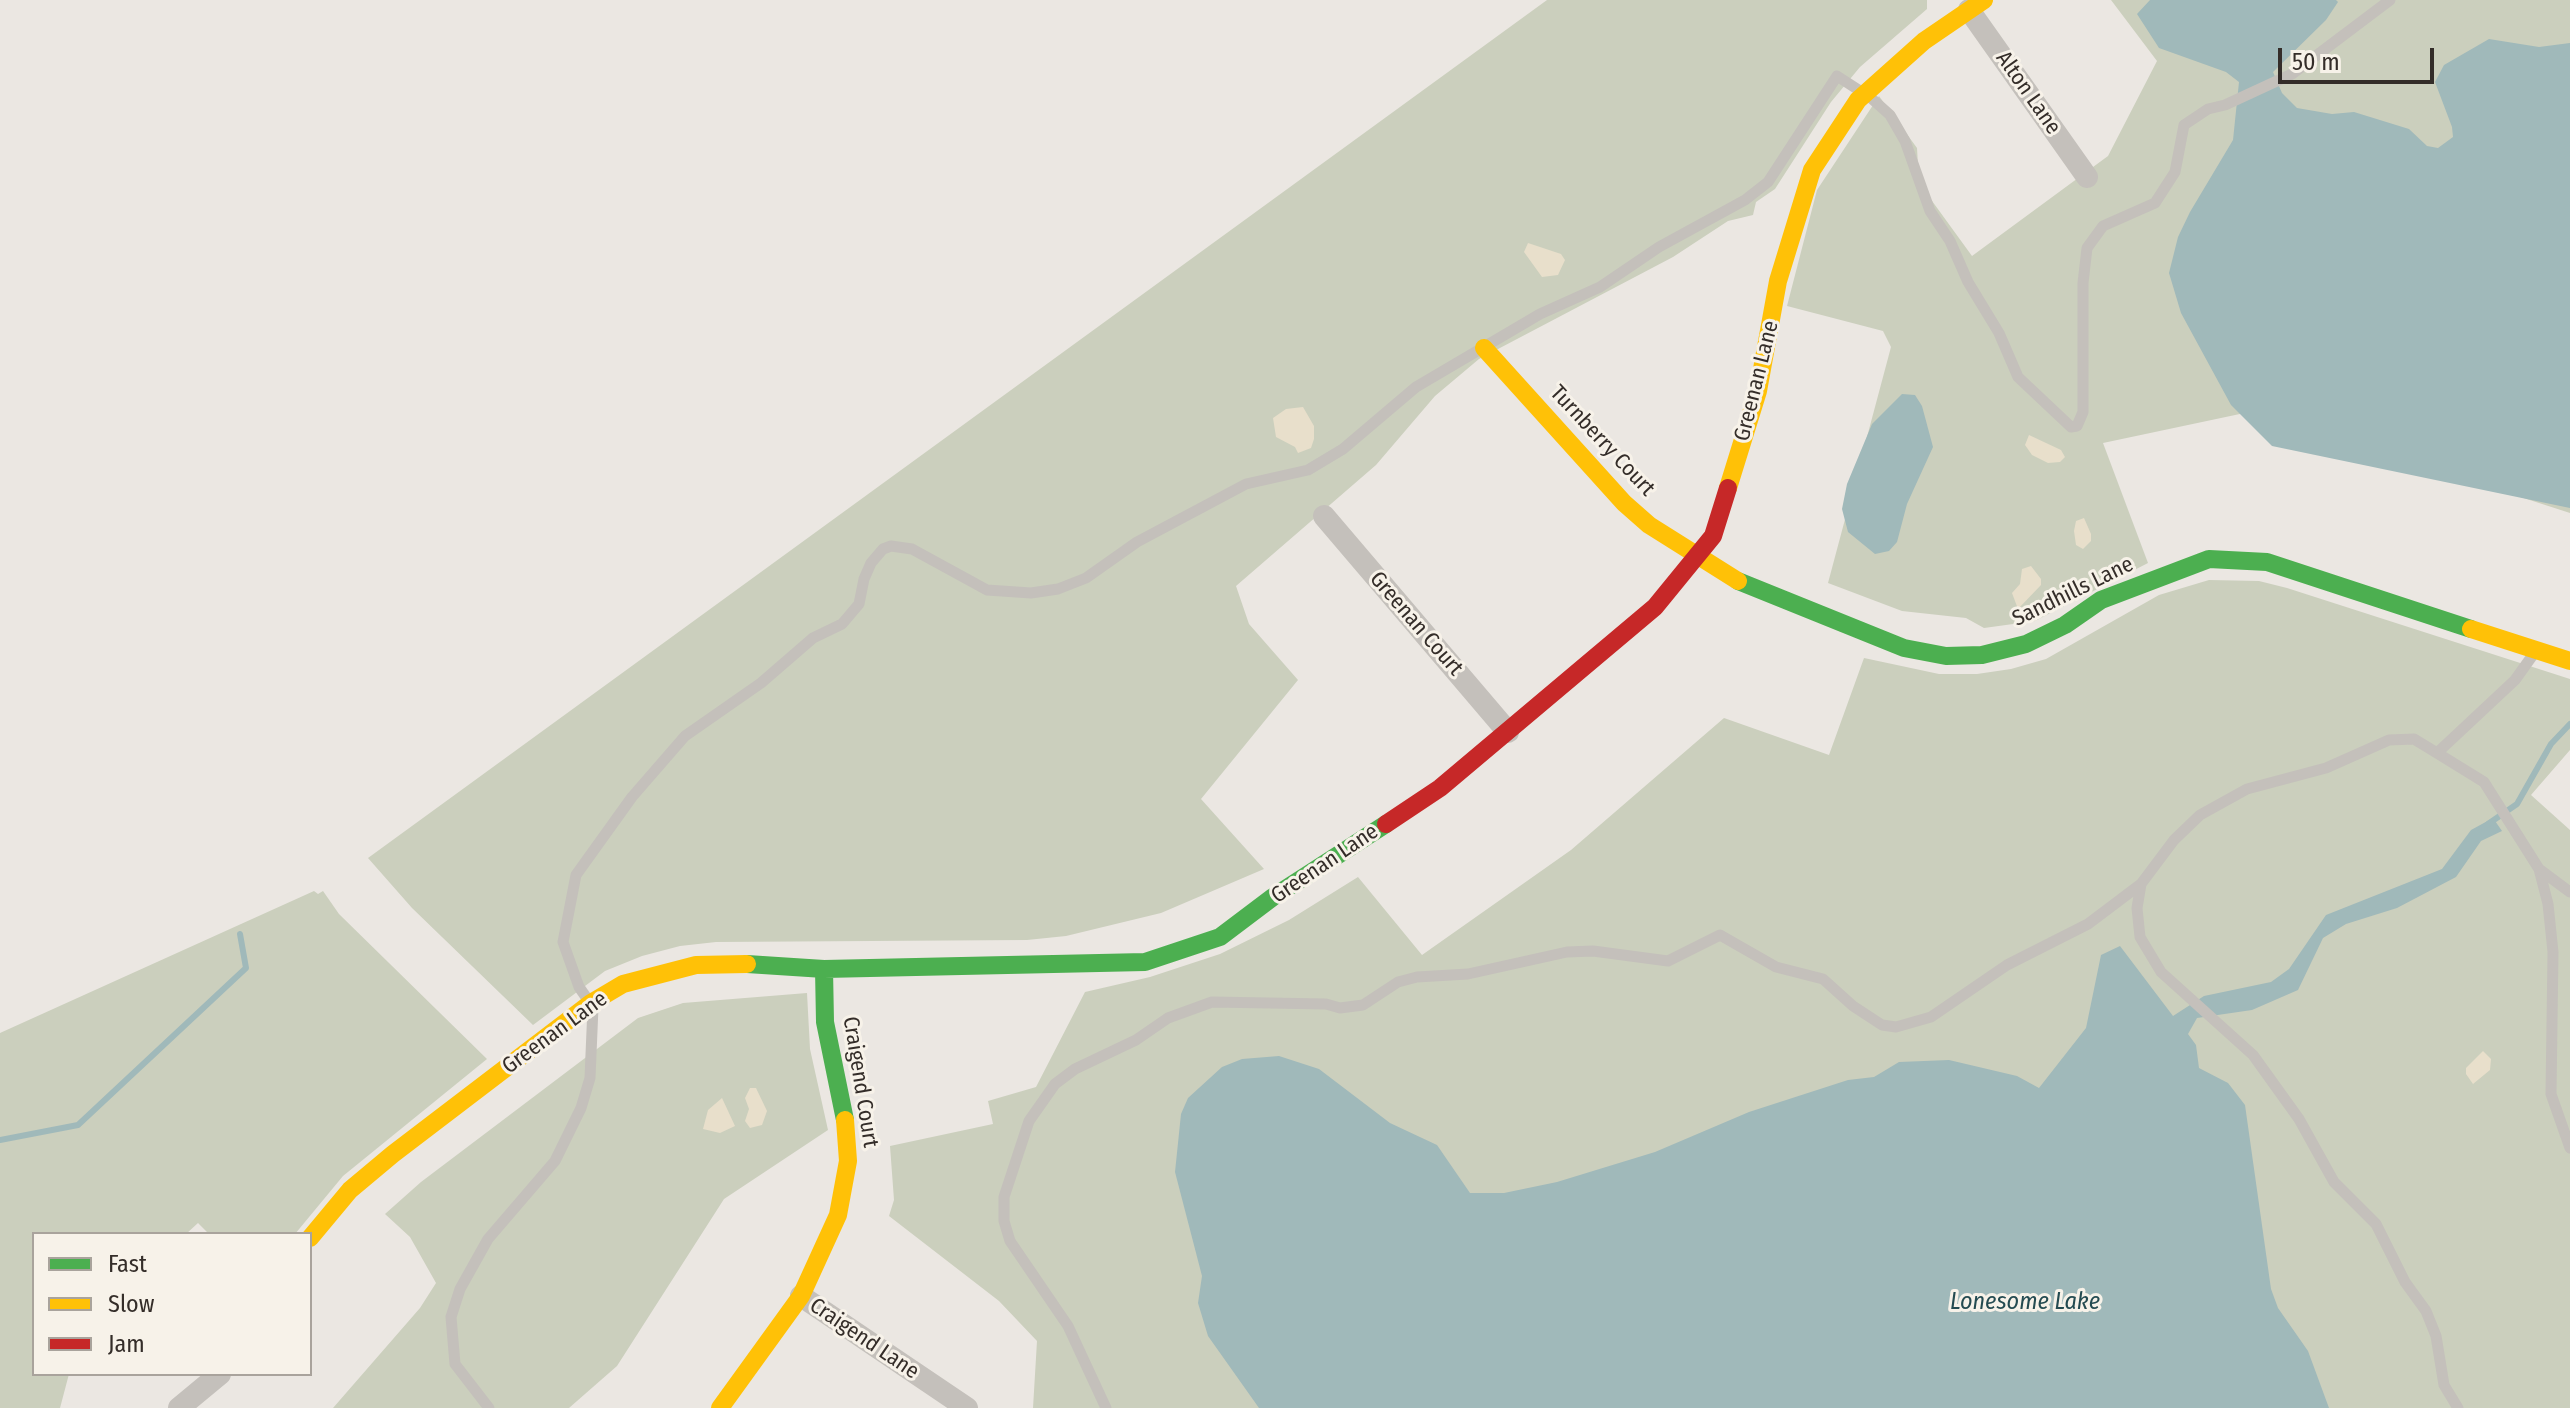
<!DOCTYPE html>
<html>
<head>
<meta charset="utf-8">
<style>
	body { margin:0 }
	#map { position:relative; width:2570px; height:1408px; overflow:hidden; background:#ebe7e2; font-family:"Fira Sans Condensed",sans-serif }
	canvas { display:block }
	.legend { position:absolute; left:32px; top:1232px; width:280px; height:144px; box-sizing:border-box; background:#f7f2e9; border:2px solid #a9a39c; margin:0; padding:10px 14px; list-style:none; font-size:24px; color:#342d29 }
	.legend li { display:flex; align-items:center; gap:16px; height:40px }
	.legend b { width:40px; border:2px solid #a9a39c }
	.scale { position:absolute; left:2278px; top:48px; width:156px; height:36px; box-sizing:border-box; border:4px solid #342d29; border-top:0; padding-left:10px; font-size:24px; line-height:28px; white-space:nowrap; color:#342d29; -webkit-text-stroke:6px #f7f2e9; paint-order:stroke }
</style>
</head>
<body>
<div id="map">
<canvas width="2570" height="1408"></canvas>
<ul class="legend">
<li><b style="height:10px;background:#4caf50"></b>Fast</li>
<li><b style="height:10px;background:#ffc107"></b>Slow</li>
<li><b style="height:10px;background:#c62828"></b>Jam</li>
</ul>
<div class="scale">50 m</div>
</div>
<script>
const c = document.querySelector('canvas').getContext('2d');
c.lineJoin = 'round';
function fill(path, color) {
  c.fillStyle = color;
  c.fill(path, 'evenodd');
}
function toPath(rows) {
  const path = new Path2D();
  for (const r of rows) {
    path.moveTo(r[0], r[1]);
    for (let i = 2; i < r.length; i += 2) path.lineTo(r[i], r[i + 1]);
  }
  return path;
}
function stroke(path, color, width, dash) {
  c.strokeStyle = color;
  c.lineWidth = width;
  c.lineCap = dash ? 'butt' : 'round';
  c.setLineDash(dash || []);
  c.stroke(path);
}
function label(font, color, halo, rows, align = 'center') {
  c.font = font + ' "Fira Sans Condensed",sans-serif';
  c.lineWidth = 6;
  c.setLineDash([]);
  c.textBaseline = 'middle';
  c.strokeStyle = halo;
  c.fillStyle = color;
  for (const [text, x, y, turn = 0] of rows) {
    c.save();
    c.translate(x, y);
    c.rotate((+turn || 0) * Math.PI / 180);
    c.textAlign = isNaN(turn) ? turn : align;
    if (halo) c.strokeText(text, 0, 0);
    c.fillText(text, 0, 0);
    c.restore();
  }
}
const green = toPath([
	[1547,0,1927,0,1927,9,1860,67,1831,102,1775,189,1756,202,1753,215,1728,221,1673,257,1479,359,1435,396,1376,465,1236,586,1249,624,1298,680,1201,799,1264,869,1161,913,1066,936,1027,940,716,942,680,946,642,956,605,971,533,1025,412,908,368,858],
	[2111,0,2570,0,2570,513,2254,411,2103,443,2148,563,2035,621,1984,628,1966,618,1902,611,1828,583,1891,347,1883,331,1787,306,1817,190,1879,96,1917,148,1919,183,1972,256,2108,156,2157,61],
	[2209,580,2259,581,2287,588,2570,679,2570,750,2531,795,2570,830,2570,1408,1033,1408,1037,1341,999,1301,889,1216,894,1200,890,1146,993,1124,988,1101,1036,1087,1085,992,1150,977,1220,954,1289,920,1358,877,1422,955,1571,850,1724,718,1829,755,1864,658,1939,674,1977,674,2011,669,2046,659,2159,595],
	[314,891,318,894,323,891,339,914,487,1059,343,1176,295,1234,209,1234,198,1223,186,1234,34,1234,34,1374,69,1374,60,1408,0,1408,0,1033],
	[807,993,810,1049,828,1130,724,1199,617,1366,569,1408,333,1408,420,1308,436,1283,410,1237,385,1214,421,1182,638,1018,683,1003]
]);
const sand = toPath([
	[1528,243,1561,254,1565,260,1558,275,1542,277,1524,252],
	[1303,407,1314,426,1314,439,1311,448,1298,453,1295,447,1276,437,1273,418,1286,409],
	[2029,435,2061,450,2065,457,2060,462,2048,463,2032,455,2025,445],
	[2084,518,2091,534,2091,541,2083,549,2076,545,2074,531,2076,521],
	[2031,566,2041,579,2041,585,2018,609,2012,593,2020,584,2022,569],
	[2483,1051,2491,1059,2490,1070,2473,1084,2466,1074,2466,1068],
	[750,1088,756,1088,767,1111,762,1125,750,1128,745,1121,749,1109,745,1098],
	[722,1098,735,1126,720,1133,703,1129,708,1110]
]);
const water = toPath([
	[2150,0,2336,0,2338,2,2326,20,2273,72,2282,93,2297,108,2332,114,2354,112,2409,129,2427,146,2438,148,2453,137,2452,127,2435,82,2444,65,2489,39,2539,47,2570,43,2570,508,2272,446,2231,405,2181,313,2169,273,2178,237,2190,212,2233,140,2239,82,2226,72,2159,48,2137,14],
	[1902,394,1915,395,1922,406,1933,447,1907,504,1897,542,1889,551,1875,554,1848,532,1842,509,1847,484,1872,424],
	[2493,818,2502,831,2481,841,2456,877,2397,908,2346,924,2323,938,2298,990,2252,1010,2197,1018,2188,1034,2196,1045,2199,1068,2228,1083,2245,1105,2271,1289,2278,1308,2308,1351,2329,1408,1259,1408,1208,1336,1198,1303,1202,1276,1175,1172,1181,1114,1188,1098,1222,1067,1242,1059,1279,1056,1319,1069,1390,1123,1437,1145,1470,1193,1504,1193,1557,1182,1655,1152,1749,1112,1848,1080,1874,1077,1899,1062,1949,1060,2017,1076,2039,1088,2086,1028,2101,955,2120,946,2173,1016,2204,996,2271,982,2289,969,2326,915,2442,869,2471,830]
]);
const stream = toPath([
	[2488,824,2517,804,2551,744,2570,724],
	[0,1140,78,1125,246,968,240,934]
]);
const lane = toPath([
	[2535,652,2515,680,2437,753,2484,782,2539,869,2548,904,2553,952,2551,1094,2570,1148],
	[2437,753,2414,739,2389,740,2326,768,2247,789,2200,815,2174,840,2141,884,2137,908,2140,937,2161,972,2253,1055,2299,1119,2334,1182,2376,1224,2405,1282,2426,1311,2436,1336,2444,1385,2458,1408],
	[2539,869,2570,892],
	[489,1408,455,1364,451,1317,460,1289,488,1239,555,1161,581,1108,590,1078,593,1007,579,987,563,942,576,875,632,797,685,736,761,683,813,638,842,624,859,604,864,579,871,563,883,549,891,546,912,549,987,590,1031,593,1058,589,1086,578,1137,542,1246,484,1308,470,1343,449,1416,387,1540,314,1600,287,1659,247,1745,200,1768,182,1837,76,1871,98,1890,115,1905,141,1930,211,1950,241,1968,282,1999,333,2018,377,2071,427,2077,426,2083,412,2083,283,2087,248,2103,226,2155,203,2175,172,2184,125,2208,109,2225,105,2292,74,2390,0],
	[1106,1408,1068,1326,1010,1241,1004,1221,1004,1197,1029,1121,1055,1084,1075,1069,1136,1040,1168,1018,1212,1002,1326,1004,1340,1008,1363,1005,1398,982,1417,977,1468,974,1567,952,1593,951,1668,961,1720,935,1776,967,1823,979,1853,1006,1882,1025,1896,1027,1931,1017,2007,965,2088,924,2141,884]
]);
const street = toPath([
	[1969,10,2087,177],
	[1324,516,1508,732],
	[801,1296,967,1408],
	[179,1408,220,1374]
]);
const fast = toPath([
	[1738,581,1904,648,1946,656,1982,655,2026,644,2065,625,2101,600,2209,559,2267,562,2471,629],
	[747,964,824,969,1145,962,1220,937,1273,897,1386,824],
	[824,969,825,1022,845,1120]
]);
const slow = toPath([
	[1484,348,1624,503,1649,525,1738,581],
	[1728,488,1758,391,1778,281,1812,170,1858,100,1924,41,1984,0],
	[2471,629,2570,661],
	[310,1238,350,1190,393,1154,591,1003,623,984,696,965,747,964],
	[720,1408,801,1296,838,1215,848,1161,845,1120]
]);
const jam = toPath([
	[1386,824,1440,788,1655,607,1713,536,1728,488]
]);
const streetNames = [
	["Alton Lane",2028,93,55],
	["Greenan Lane",1757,381,-76],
	["Turnberry Court",1602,441,47],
	["Sandhills Lane",2073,592,-26],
	["Greenan Court",1416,624,49],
	["Greenan Lane",1325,864,-34],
	["Greenan Lane",555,1033,-36],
	["Craigend Court",860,1082,81],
	["Craigend Lane",864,1339,34]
];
const waterNames = [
	["Lonesome Lake",2025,1302]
];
fill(green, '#cbcfbd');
fill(sand, '#e8dfcb');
fill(water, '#a0b9ba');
stroke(stream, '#a0b9ba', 6);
stroke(lane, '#c4c0bb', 11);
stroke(street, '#c4c0bb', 22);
stroke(fast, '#4caf50', 18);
stroke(slow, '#ffc107', 18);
stroke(jam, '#c62828', 18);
label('22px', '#342d29', '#f7f2e9', streetNames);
label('italic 24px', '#244b51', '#f7f2e9', waterNames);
</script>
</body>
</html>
